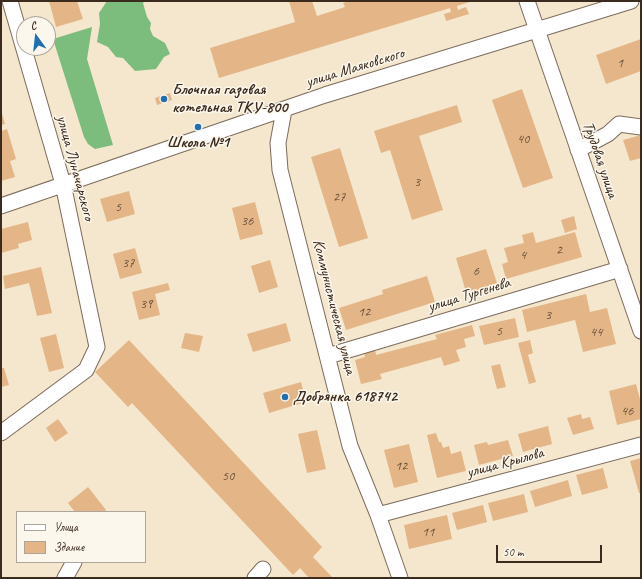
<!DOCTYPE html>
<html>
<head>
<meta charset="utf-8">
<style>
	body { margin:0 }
	#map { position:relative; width:642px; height:579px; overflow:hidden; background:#f4e7ce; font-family:Caveat,sans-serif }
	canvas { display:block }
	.frame { position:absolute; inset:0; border:2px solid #3b2a1e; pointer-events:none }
	.legend { position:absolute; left:16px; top:511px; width:130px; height:52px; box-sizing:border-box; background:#fbf7ec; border:1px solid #aea59a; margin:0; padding:5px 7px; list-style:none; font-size:12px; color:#3b2a1e }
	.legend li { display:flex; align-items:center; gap:8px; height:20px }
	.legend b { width:20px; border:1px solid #aea59a }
	.north { position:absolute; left:16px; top:16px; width:40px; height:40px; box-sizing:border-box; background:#fbf7ec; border:1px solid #aea59a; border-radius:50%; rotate:345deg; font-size:11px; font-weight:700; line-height:16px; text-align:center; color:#3b2a1e }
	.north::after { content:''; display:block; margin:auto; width:14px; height:18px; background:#1f6fb2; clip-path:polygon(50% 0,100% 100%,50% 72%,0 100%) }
	.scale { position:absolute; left:496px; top:545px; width:106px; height:18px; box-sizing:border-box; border:2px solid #3b2a1e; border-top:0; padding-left:5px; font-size:12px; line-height:14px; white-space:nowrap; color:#3b2a1e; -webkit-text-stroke:3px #fbf7ec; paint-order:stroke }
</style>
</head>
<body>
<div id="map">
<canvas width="642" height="579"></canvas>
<div class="frame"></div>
<ul class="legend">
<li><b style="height:5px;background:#fff"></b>Улица</li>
<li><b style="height:11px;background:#e4b687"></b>Здание</li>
</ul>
<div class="north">С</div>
<div class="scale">50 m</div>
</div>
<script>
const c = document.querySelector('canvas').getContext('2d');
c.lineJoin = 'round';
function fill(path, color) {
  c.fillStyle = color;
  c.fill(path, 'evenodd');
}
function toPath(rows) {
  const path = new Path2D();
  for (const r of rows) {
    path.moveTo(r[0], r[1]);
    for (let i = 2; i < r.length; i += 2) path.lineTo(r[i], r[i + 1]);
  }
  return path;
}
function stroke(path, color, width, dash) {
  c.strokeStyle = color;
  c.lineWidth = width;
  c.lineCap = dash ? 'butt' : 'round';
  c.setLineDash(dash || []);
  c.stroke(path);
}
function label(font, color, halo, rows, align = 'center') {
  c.font = font + ' Caveat,sans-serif';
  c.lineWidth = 3;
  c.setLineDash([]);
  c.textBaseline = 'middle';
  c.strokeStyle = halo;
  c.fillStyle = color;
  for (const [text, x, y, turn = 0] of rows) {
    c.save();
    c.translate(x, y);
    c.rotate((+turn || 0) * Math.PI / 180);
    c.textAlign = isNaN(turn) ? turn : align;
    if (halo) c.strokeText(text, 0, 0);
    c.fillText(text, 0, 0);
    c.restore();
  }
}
const forest = toPath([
	[107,1,145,1,143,3,147,17,151,23,150,29,153,36,165,43,170,54,164,57,156,69,135,71,123,58,116,57,108,47,97,42,100,24,99,13],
	[92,27,87,59,113,145,95,149,88,144,84,137,53,39]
]);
const building = toPath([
	[49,1,77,1,83,19,56,27],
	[289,1,312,1,317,16,345,7,343,3,349,1,473,1,457,6,458,10,466,7,469,14,446,21,444,14,451,12,450,8,219,78,210,48,295,22],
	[641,39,641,71,606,84,596,55],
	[522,89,553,178,523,188,492,100],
	[170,93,172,100,157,105,155,98],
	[457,105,462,122,419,136,443,210,412,220,390,150,381,153,374,131],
	[1,110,5,124,1,125],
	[7,129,16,159,10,161,15,177,1,181,1,131],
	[641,135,641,158,630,161,623,140],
	[340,148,368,238,339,247,311,157],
	[129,191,135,214,107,222,100,199],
	[255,202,263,234,240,240,232,208],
	[574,216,577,229,565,233,561,220],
	[28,222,32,240,18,244,19,248,1,253,1,229],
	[533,232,536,243,575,232,582,257,506,279,502,264,508,262,504,248,524,243,522,235],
	[135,248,142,273,120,279,113,254],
	[486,249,497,283,488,286,490,291,477,295,476,290,466,292,456,258],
	[270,260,278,287,259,293,251,266],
	[41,267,52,313,37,316,29,283,5,289,3,276],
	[427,276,435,302,346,330,339,308,383,294,382,290],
	[168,283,170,290,155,294,160,315,139,320,132,292],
	[586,294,590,312,607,308,616,344,583,352,575,320,527,332,522,310],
	[515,318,519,337,484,345,479,326],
	[286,323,291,341,253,352,247,334],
	[472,325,475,336,464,339,466,347,456,350,460,361,444,366,441,357,380,374,382,379,361,384,355,360,365,357,364,352,375,349,376,355,437,339,435,335],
	[185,333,203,336,199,352,181,348],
	[56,334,64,368,49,372,40,338],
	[129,340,322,547,313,557,333,578,309,578,300,568,293,575,132,403,128,407,95,372],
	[530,340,533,353,528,355,536,382,529,384,518,343],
	[500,364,506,387,497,389,491,366],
	[1,368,4,368,9,385,1,387],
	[301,382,306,402,269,413,263,393],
	[636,384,641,403,641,419,617,425,609,391],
	[581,414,582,419,590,417,594,429,573,435,567,418],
	[58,419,68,433,55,442,46,428],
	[548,426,552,444,523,452,518,434],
	[317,430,326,469,307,473,298,434],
	[436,433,439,442,441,442,443,448,449,446,451,454,461,451,466,471,437,478,427,435],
	[508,440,513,456,479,465,474,445,487,442,488,445],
	[409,444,418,482,394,488,384,450],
	[641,458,641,493,639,493,630,461],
	[603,468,608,488,582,495,576,475],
	[568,480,572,496,535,507,530,491],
	[88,487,106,510,104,512,75,512,68,503],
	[524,494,528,512,493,521,488,503],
	[483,505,487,522,457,530,452,513],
	[447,515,452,539,409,549,404,525]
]);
const minor = toPath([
	[527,1,641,331],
	[284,110,278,143,280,170,350,446,378,515,400,578],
	[578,150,608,134,619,124,641,127],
	[1,206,325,95,631,1],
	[328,356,620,269],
	[1,433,86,370,97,347,63,184,10,1],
	[378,515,641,445],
	[65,578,74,562],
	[255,578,263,569]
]);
const markers = [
	[164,99,4,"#1f6fb2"],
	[198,127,4,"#1f6fb2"],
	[285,397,4,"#1f6fb2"]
];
const numberNames = [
	["1",620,63],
	["40",523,139],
	["3",417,182],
	["27",339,197],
	["5",118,207],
	["36",247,221],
	["2",559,250],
	["4",523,255],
	["37",128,263],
	["6",476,271],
	["39",146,304],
	["12",364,312],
	["3",548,315],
	["5",499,331],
	["44",596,332],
	["46",627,411],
	["12",401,466],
	["50",228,476],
	["11",428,532]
];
const streetNames = [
	["улица Маяковского",355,68,-17],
	["Трудовая улица",600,160,71],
	["улица Луначарского",75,168,75],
	["улица Тургенева",469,295,-17],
	["Коммунистическая улица",334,307,76],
	["улица Крылова",505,463,-15]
];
const poiNames = [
	["Блочная газовая",172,90],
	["котельная ТКУ-800",172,108],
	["Школа №1",198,143,"center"],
	["Добрянка 618742",293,397]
];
fill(forest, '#7cbc7c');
fill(building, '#e4b687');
stroke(minor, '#7c6c5c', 17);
stroke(minor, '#fff', 15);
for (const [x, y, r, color] of markers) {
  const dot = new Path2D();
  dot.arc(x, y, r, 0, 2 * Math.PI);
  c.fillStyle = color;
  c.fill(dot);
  stroke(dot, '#fbf7ec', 1.5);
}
label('14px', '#654d38', null, numberNames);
label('16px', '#3b2a1e', '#fbf7ec', streetNames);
label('bold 16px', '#3b2a1e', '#fbf7ec', poiNames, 'left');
</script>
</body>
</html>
